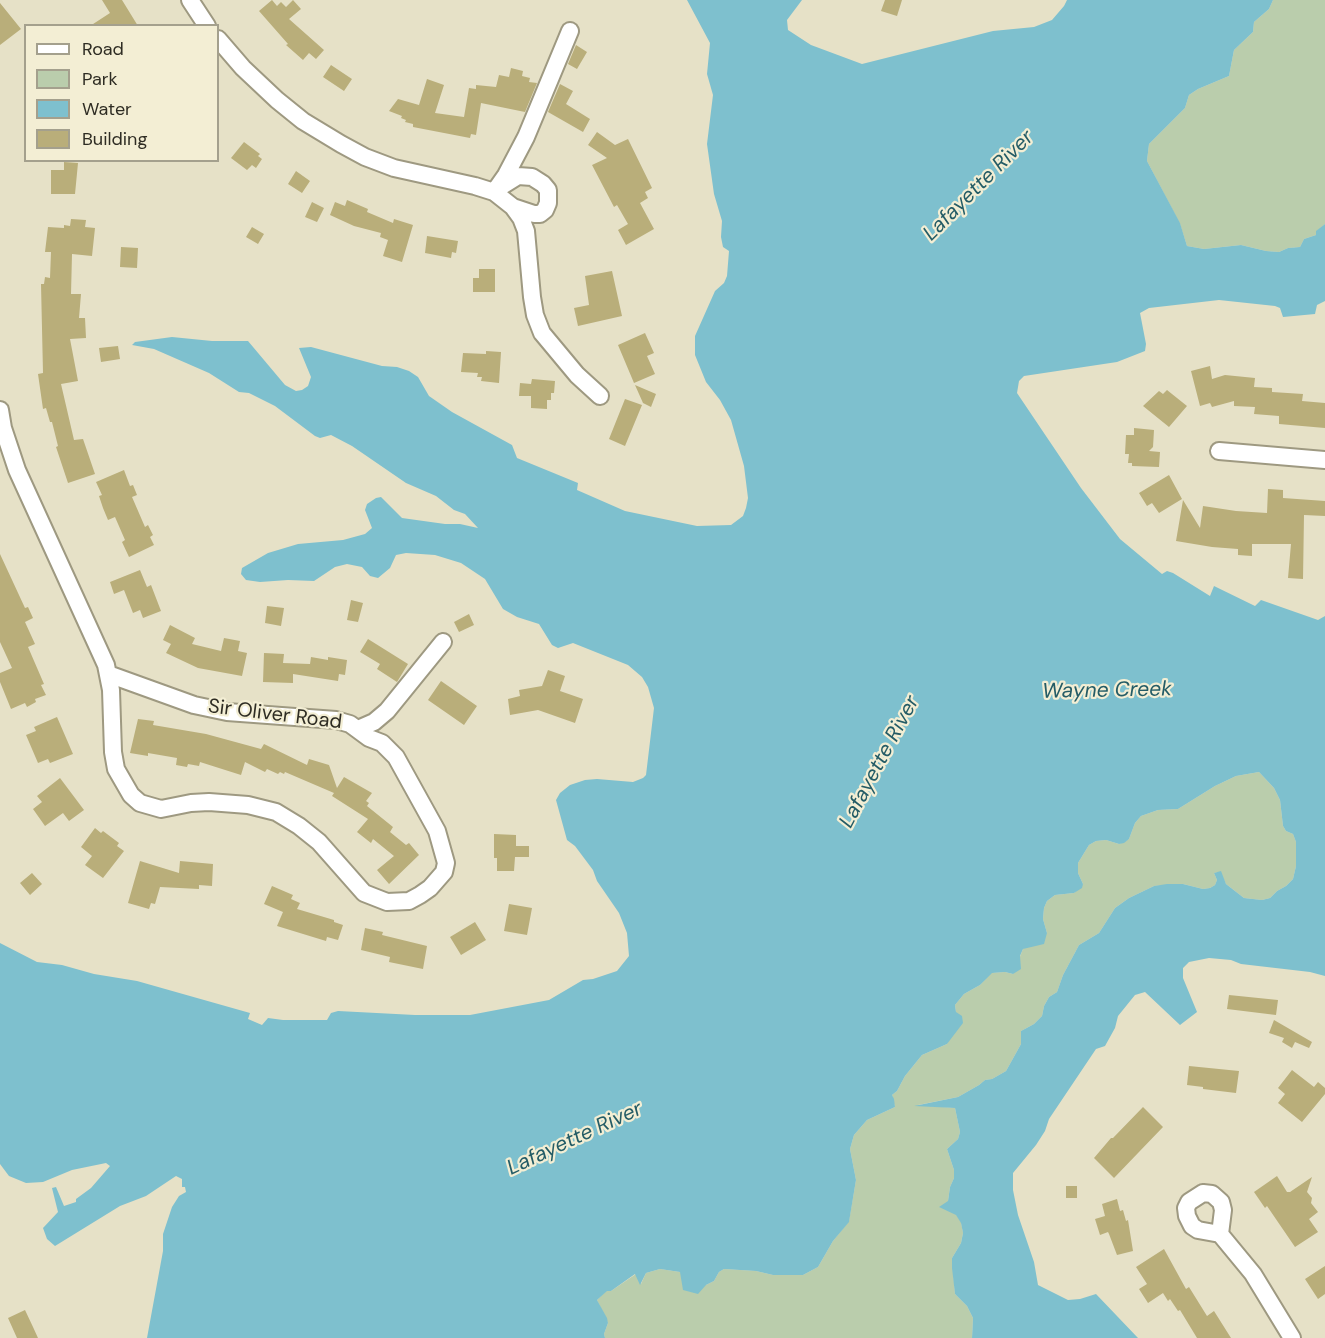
<!DOCTYPE html>
<html>
<head>
<meta charset="utf-8">
<style>
	body { margin:0 }
	#map { position:relative; width:1325px; height:1338px; overflow:hidden; background:#e6e1c7; font-family:"DM Sans",sans-serif }
	canvas { display:block }
	.legend { position:absolute; left:24px; top:24px; width:195px; height:138px; box-sizing:border-box; background:#f3eed4; border:2px solid #a4a08d; margin:0; padding:8px 10px; list-style:none; font-size:18px; color:#2e2c23 }
	.legend li { display:flex; align-items:center; gap:12px; height:30px }
	.legend b { width:30px; border:2px solid #a4a08d }
</style>
</head>
<body>
<div id="map">
<canvas width="1325" height="1338"></canvas>
<ul class="legend">
<li><b style="height:8px;background:#fff"></b>Road</li>
<li><b style="height:16px;background:#bacdac"></b>Park</li>
<li><b style="height:16px;background:#7ec0ce"></b>Water</li>
<li><b style="height:16px;background:#b9ae7a"></b>Building</li>
</ul>
</div>
<script>
const c = document.querySelector('canvas').getContext('2d');
c.lineJoin = 'round';
function fill(path, color) {
  c.fillStyle = color;
  c.fill(path, 'evenodd');
}
function toPath(rows) {
  const path = new Path2D();
  for (const r of rows) {
    path.moveTo(r[0], r[1]);
    for (let i = 2; i < r.length; i += 2) path.lineTo(r[i], r[i + 1]);
  }
  return path;
}
function stroke(path, color, width, dash) {
  c.strokeStyle = color;
  c.lineWidth = width;
  c.lineCap = dash ? 'butt' : 'round';
  c.setLineDash(dash || []);
  c.stroke(path);
}
function label(font, color, halo, rows, align = 'center') {
  c.font = font + ' "DM Sans",sans-serif';
  c.lineWidth = 4.5;
  c.setLineDash([]);
  c.textBaseline = 'middle';
  c.strokeStyle = halo;
  c.fillStyle = color;
  for (const [text, x, y, turn = 0] of rows) {
    c.save();
    c.translate(x, y);
    c.rotate((+turn || 0) * Math.PI / 180);
    c.textAlign = isNaN(turn) ? turn : align;
    if (halo) c.strokeText(text, 0, 0);
    c.fillText(text, 0, 0);
    c.restore();
  }
}
const green = toPath([
	[1273,0,1325,0,1325,224,1317,231,1316,235,1304,239,1300,247,1288,248,1279,252,1266,251,1241,245,1204,249,1187,246,1180,224,1147,161,1149,144,1185,108,1189,95,1198,89,1229,76,1234,50,1253,32,1254,22,1269,9],
	[1259,772,1274,788,1280,800,1283,826,1286,831,1293,834,1296,842,1296,866,1293,879,1286,886,1277,891,1270,898,1262,900,1244,898,1226,884,1220,872,1214,873,1217,880,1215,885,1210,888,1203,889,1183,884,1154,886,1129,898,1115,908,1099,933,1079,945,1063,975,1057,992,1049,997,1044,1006,1042,1016,1034,1024,1021,1031,1021,1044,1006,1071,992,1079,985,1080,979,1085,958,1097,918,1105,955,1108,960,1132,958,1139,947,1149,954,1170,954,1178,950,1187,948,1201,961,1222,963,1233,961,1243,952,1258,955,1294,967,1306,973,1318,972,1338,605,1338,604,1334,608,1323,597,1300,607,1290,611,1291,636,1274,641,1284,646,1273,660,1269,680,1272,706,1285,714,1281,719,1272,724,1269,756,1271,773,1275,803,1275,818,1267,833,1241,849,1221,856,1180,850,1149,854,1135,867,1120,895,1107,892,1095,897,1091,905,1076,922,1055,947,1044,956,1012,955,1005,964,994,980,985,991,973,1005,972,1013,974,1023,949,1047,933,1043,919,1044,908,1047,901,1055,895,1074,893,1083,884,1078,873,1078,863,1089,845,1096,841,1106,840,1119,844,1129,839,1135,823,1141,816,1158,810,1178,809,1215,786,1236,776]
]);
const water = toPath([
	[687,0,802,0,787,20,788,30,811,45,862,64,993,31,1034,27,1052,20,1064,6,1067,0,1273,0,1269,9,1254,22,1253,32,1234,50,1229,76,1198,89,1189,95,1185,108,1149,144,1147,161,1180,223,1187,246,1204,249,1241,245,1266,251,1279,252,1288,248,1300,247,1304,239,1316,235,1316,231,1325,224,1325,301,1317,305,1315,314,1283,317,1280,308,1275,306,1219,300,1149,308,1140,313,1146,344,1145,351,1117,362,1024,376,1019,381,1017,393,1081,488,1120,539,1162,574,1167,571,1173,573,1210,596,1214,586,1255,606,1261,600,1318,620,1325,616,1325,976,1310,972,1241,964,1231,960,1209,958,1189,962,1183,968,1183,978,1197,1012,1180,1025,1145,992,1135,995,1118,1016,1115,1028,1105,1046,1096,1049,1049,1119,1045,1131,1036,1145,1013,1173,1013,1190,1018,1215,1034,1262,1038,1285,1068,1300,1080,1299,1096,1294,1138,1338,972,1338,973,1318,967,1306,955,1294,952,1268,952,1258,961,1243,963,1233,961,1223,956,1215,939,1207,948,1201,950,1187,954,1178,954,1170,947,1149,958,1139,960,1132,955,1108,914,1106,958,1097,979,1085,985,1080,992,1079,1006,1071,1021,1044,1021,1031,1034,1024,1042,1016,1044,1006,1049,997,1057,992,1063,975,1079,945,1099,933,1115,908,1129,898,1154,886,1167,884,1183,884,1203,889,1210,888,1215,885,1217,880,1214,873,1221,871,1226,884,1244,898,1262,900,1270,898,1277,891,1286,886,1293,879,1296,866,1296,842,1293,834,1286,831,1283,826,1280,800,1274,788,1259,772,1236,776,1215,786,1178,809,1158,810,1141,816,1135,823,1129,839,1124,843,1119,844,1106,840,1096,841,1089,845,1078,863,1078,873,1083,884,1082,888,1074,893,1055,895,1047,901,1044,908,1043,919,1047,933,1044,944,1023,949,1020,956,1021,969,1013,974,1005,972,992,973,980,985,964,994,955,1005,956,1012,962,1016,963,1023,947,1044,922,1055,905,1076,897,1091,892,1095,894,1099,895,1107,867,1120,854,1135,850,1149,856,1180,849,1222,833,1241,818,1267,803,1275,773,1275,756,1271,724,1269,719,1272,714,1281,706,1285,698,1294,683,1290,680,1272,660,1269,646,1273,640,1285,635,1274,611,1291,607,1291,597,1300,607,1318,608,1323,604,1334,605,1338,147,1338,163,1251,163,1234,172,1207,179,1196,186,1192,185,1187,182,1187,182,1179,176,1176,146,1196,120,1206,55,1246,47,1239,43,1228,58,1212,52,1188,56,1187,64,1206,76,1202,76,1199,91,1188,110,1166,106,1163,72,1170,43,1182,26,1183,9,1176,0,1164,0,943,37,962,62,965,94,974,137,981,250,1013,248,1019,262,1025,268,1018,283,1020,327,1020,331,1013,338,1011,415,1015,470,1015,549,1000,583,980,593,979,617,971,629,956,627,933,619,913,597,881,593,870,575,846,567,840,556,800,560,793,570,785,585,780,597,779,633,782,643,778,646,775,654,708,648,687,642,677,628,665,573,643,558,648,552,645,539,624,517,617,503,609,485,579,461,563,435,555,406,553,396,555,390,568,378,578,370,576,362,567,347,564,335,567,314,581,288,580,260,582,246,580,241,574,242,568,268,553,298,544,343,540,365,534,372,528,365,510,367,504,376,498,381,497,402,518,445,524,460,524,478,528,465,514,454,510,436,496,406,483,352,446,331,435,320,438,315,436,275,406,249,393,239,392,209,373,154,349,132,345,135,342,172,337,212,341,248,341,285,385,296,391,302,390,308,386,311,377,299,348,311,347,382,366,397,367,409,371,418,377,429,396,452,412,512,445,517,458,578,483,577,490,625,511,697,526,731,525,743,516,746,508,748,498,744,466,731,420,720,400,706,382,695,355,695,336,715,291,724,283,727,276,729,251,723,247,721,237,722,221,714,194,707,144,713,95,707,74,710,43]
]);
const building = toPath([
	[102,0,122,0,138,26,90,26,110,13],
	[272,0,277,6,281,2,286,7,293,0,301,9,289,19,324,50,316,59,309,53,303,60,286,45,288,44,259,11],
	[885,0,902,0,897,16,881,11],
	[0,3,21,29,0,45],
	[576,45,587,52,577,69,568,64],
	[331,65,352,79,344,91,323,77],
	[511,68,523,71,522,76,530,78,529,82,537,83,525,112,481,103,476,135,471,134,470,138,413,127,413,124,405,122,406,120,401,118,402,116,389,111,398,99,419,105,427,79,444,85,435,113,464,117,469,88,476,89,476,85,496,87,499,75,509,77],
	[560,84,573,91,566,104,590,119,583,132,548,112],
	[597,132,615,145,628,139,652,188,645,192,648,198,640,203,654,229,626,245,618,230,628,224,617,205,614,207,592,165,607,158,588,145],
	[244,142,260,154,258,156,262,159,256,168,252,165,247,170,231,158],
	[64,162,78,163,75,194,51,194,51,170,64,170],
	[296,171,310,181,302,193,288,184],
	[347,200,368,209,367,212,393,223,394,219,413,225,402,262,383,256,388,240,380,237,381,233,354,226,330,215,335,202,345,206],
	[312,202,324,208,317,222,305,217],
	[71,219,86,220,85,227,95,228,92,256,72,254,71,294,81,294,79,318,85,318,86,338,70,339,78,381,61,384,74,440,83,439,95,474,68,483,56,447,58,446,52,422,50,422,46,408,43,409,38,374,43,373,41,284,44,284,45,277,50,278,51,252,45,252,48,227,64,228,64,225,70,226],
	[252,227,264,234,258,244,246,237],
	[427,236,458,241,456,253,452,252,451,258,425,253],
	[121,247,138,248,137,268,120,267],
	[479,269,495,269,495,292,473,292,473,278,479,278],
	[612,271,622,316,578,326,574,308,589,305,585,276],
	[645,333,654,353,647,356,655,374,634,383,618,345],
	[118,346,120,359,101,362,99,348],
	[486,351,501,352,499,383,481,381,482,377,477,377,478,373,461,372,463,353,486,354],
	[1210,366,1212,379,1225,375,1255,378,1254,387,1272,388,1272,392,1303,394,1302,401,1325,403,1325,428,1279,424,1279,416,1254,414,1255,407,1234,406,1234,401,1212,407,1210,403,1200,406,1191,371],
	[532,379,555,381,554,393,551,393,551,400,547,400,547,409,531,408,531,396,519,396,520,383,531,384],
	[635,385,656,394,651,407,643,403],
	[1167,390,1187,406,1169,427,1143,406,1159,391,1163,394],
	[625,399,642,405,625,446,609,439],
	[1134,428,1154,430,1153,447,1149,451,1160,452,1159,467,1132,466,1132,463,1128,463,1129,454,1125,454,1126,435,1134,435],
	[124,470,130,486,133,485,137,495,132,497,145,527,148,525,153,535,150,537,154,545,129,557,122,542,125,540,115,517,108,520,103,508,99,496,102,495,96,482],
	[1169,475,1182,499,1159,513,1152,503,1147,506,1139,493],
	[1268,489,1283,490,1283,498,1325,501,1325,516,1304,515,1303,579,1288,578,1291,544,1252,544,1252,556,1238,555,1238,549,1212,547,1176,541,1183,500,1200,528,1203,506,1236,511,1267,513],
	[0,554,25,608,28,607,33,618,25,622,35,644,28,647,44,684,41,685,46,695,35,699,36,702,27,707,25,703,11,709,0,682,0,673,12,668,0,642],
	[140,570,147,587,151,585,161,611,143,618,140,610,133,613,124,590,114,594,110,582],
	[351,600,363,603,358,622,347,620],
	[267,606,284,608,281,626,265,623],
	[469,614,474,625,459,632,454,622],
	[170,625,195,638,192,644,221,651,224,638,240,641,238,651,247,653,242,676,198,668,166,653,171,644,163,640],
	[368,639,408,664,397,682,377,669,380,664,360,652],
	[264,653,284,654,283,663,310,664,311,657,328,660,328,657,347,660,345,675,339,674,338,681,293,674,293,683,263,682],
	[548,670,565,676,560,691,583,699,575,723,538,710,510,715,508,699,520,696,519,690,542,686],
	[441,681,477,706,464,725,428,700],
	[57,717,73,754,50,763,48,759,38,763,26,735,36,731,34,727],
	[138,719,154,721,153,725,206,734,261,749,264,744,307,765,309,759,329,765,337,788,344,777,372,793,366,801,369,803,367,806,393,827,390,832,406,845,409,843,419,855,389,884,377,870,394,856,373,839,371,843,357,832,368,819,332,796,334,793,285,772,284,774,280,772,278,774,267,769,265,772,245,762,241,775,200,762,199,766,188,764,187,767,176,765,177,758,148,753,148,756,130,753],
	[60,778,84,810,69,821,63,813,45,826,33,809,42,802,37,796],
	[95,828,101,833,103,831,119,843,117,846,124,851,103,878,85,865,92,856,81,847],
	[494,834,516,835,516,846,529,846,529,857,515,857,514,871,497,871,497,858,494,858],
	[140,861,179,873,180,861,213,864,212,886,199,885,199,889,160,887,155,904,151,903,149,909,128,903],
	[32,873,42,884,30,895,20,883],
	[272,886,293,895,291,899,300,903,297,909,334,920,334,922,343,925,338,940,327,937,326,941,277,926,283,912,264,904],
	[509,904,532,908,527,935,504,931],
	[475,922,486,940,461,955,450,937],
	[365,928,383,932,382,935,427,946,423,969,389,962,390,957,361,950],
	[1229,995,1278,1000,1276,1015,1227,1009],
	[1274,1020,1312,1042,1309,1048,1295,1042,1292,1048,1282,1042,1284,1038,1269,1033],
	[1189,1066,1239,1071,1236,1093,1203,1089,1203,1087,1187,1085],
	[1292,1070,1314,1087,1318,1082,1325,1088,1325,1094,1302,1122,1278,1103,1285,1094,1278,1088],
	[1143,1107,1163,1127,1114,1178,1094,1158,1111,1138,1113,1138],
	[1277,1176,1287,1192,1290,1192,1312,1177,1307,1192,1312,1198,1311,1203,1318,1212,1309,1219,1318,1232,1295,1247,1267,1206,1265,1208,1254,1192],
	[1066,1186,1077,1186,1077,1198,1066,1198],
	[1117,1199,1120,1211,1123,1210,1126,1221,1128,1220,1133,1251,1117,1255,1109,1234,1108,1232,1100,1235,1095,1219,1105,1216,1102,1204],
	[1164,1249,1186,1289,1189,1287,1207,1316,1214,1311,1231,1338,1197,1338,1180,1310,1178,1311,1170,1299,1168,1301,1163,1293,1148,1303,1139,1289,1147,1284,1136,1267],
	[1325,1266,1325,1294,1318,1299,1305,1279],
	[25,1310,33,1327,38,1338,17,1338,8,1318]
]);
const street = toPath([
	[190,0,207,26],
	[218,39,243,68,277,100,303,121,341,144,365,157,394,168,475,186,494,192,513,207,521,218,526,231,532,297,535,315,542,333,577,375,600,396],
	[502,186,518,176,532,177,543,184,548,190,548,203,545,210,540,214,534,214,513,207],
	[494,192,506,175,526,137,570,31],
	[0,410,3,428,17,470,106,665,111,690,113,752,116,769,131,795,140,803,161,809,191,803,209,802,248,805,276,812,299,826,319,842,364,893,387,902,409,901,420,895,430,888,444,872,446,863,437,831,396,757,382,743,369,738,350,724,336,720,227,712,194,705,108,674],
	[1219,451,1325,460],
	[358,729,374,722,387,711,443,642],
	[1203,1193,1212,1194,1221,1202,1223,1210,1220,1234,1198,1230,1192,1226,1187,1216,1186,1208,1189,1202,1203,1193],
	[1220,1234,1253,1274,1292,1338]
]);
const streetNames = [
	["Sir Oliver Road",275,715,7]
];
const waterNames = [
	["Lafayette River",979,186,-45],
	["Wayne Creek",1107,691,-1],
	["Lafayette River",880,762,-62],
	["Lafayette River",575,1139,-25]
];
fill(green, '#bacdac');
fill(water, '#7ec0ce');
fill(building, '#b9ae7a');
stroke(street, '#9e9981', 20);
stroke(street, '#fff', 16);
label('20px', '#2e2c23', '#f3eed4', streetNames);
label('italic 21px', '#245c66', '#f3eed4', waterNames);
</script>
</body>
</html>
